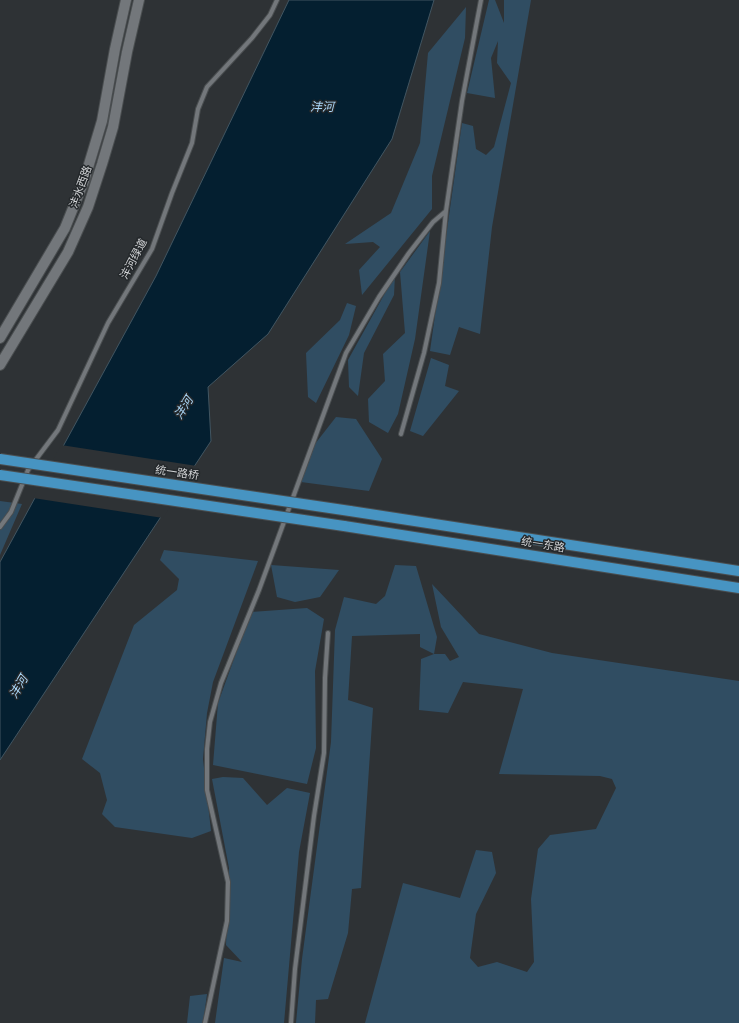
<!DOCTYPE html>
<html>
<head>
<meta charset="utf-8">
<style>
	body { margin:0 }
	canvas { display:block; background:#2e3235 }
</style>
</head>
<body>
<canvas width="739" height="1023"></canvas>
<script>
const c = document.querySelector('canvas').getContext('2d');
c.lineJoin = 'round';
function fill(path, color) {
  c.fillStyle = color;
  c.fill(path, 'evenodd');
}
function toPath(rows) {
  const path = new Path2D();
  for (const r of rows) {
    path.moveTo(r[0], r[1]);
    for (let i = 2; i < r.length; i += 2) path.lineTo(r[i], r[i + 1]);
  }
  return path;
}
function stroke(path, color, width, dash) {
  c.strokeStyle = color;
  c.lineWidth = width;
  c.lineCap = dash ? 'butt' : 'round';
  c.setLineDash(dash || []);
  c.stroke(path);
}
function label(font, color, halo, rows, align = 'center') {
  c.font = font + ' Montserrat,"Noto Sans SC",sans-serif';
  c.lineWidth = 3;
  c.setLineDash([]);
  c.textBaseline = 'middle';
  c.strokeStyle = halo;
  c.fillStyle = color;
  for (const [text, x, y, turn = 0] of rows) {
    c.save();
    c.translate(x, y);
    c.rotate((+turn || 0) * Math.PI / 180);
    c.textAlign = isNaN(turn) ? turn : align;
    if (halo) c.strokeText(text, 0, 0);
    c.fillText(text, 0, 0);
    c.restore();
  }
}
const green = toPath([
	[489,0,495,0,504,23,504,0,531,0,492,227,480,334,459,327,450,355,430,351,462,123,473,126,476,149,486,155,494,147,511,83,497,63,498,41,491,58,495,98,467,93],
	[466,7,465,38,432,176,432,209,362,295,359,270,380,247,373,242,345,244,391,213,420,143,428,53],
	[430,231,415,339,398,414,388,433,369,422,368,399,385,381,383,354,405,333,400,272],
	[395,275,394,295,364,353,358,396,349,387,348,360],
	[347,303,356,306,349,335,316,403,308,397,306,353,340,320],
	[431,358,449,365,445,386,459,391,423,436,410,431],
	[336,417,356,419,382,459,369,491,301,482,311,449],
	[0,501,22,504,0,555],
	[164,550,258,561,213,682,207,713,203,759,211,831,192,838,115,827,102,814,107,800,100,773,82,759,134,625,177,590,179,579,160,560],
	[271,565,339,570,320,597,295,602,277,597],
	[395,565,416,566,437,637,434,654,445,654,450,661,459,657,441,627,432,584,479,634,552,653,739,681,739,1023,365,1023,403,883,460,898,476,850,492,852,496,873,476,914,470,958,478,967,497,962,527,972,534,962,531,899,538,849,550,835,596,829,616,788,612,779,600,776,499,774,523,689,463,682,448,713,419,710,421,659,434,654,420,647,420,634,352,636,348,700,373,708,361,888,352,889,348,933,328,999,316,1000,315,1023,296,1023,302,959,331,742,335,630,344,597,376,604,385,596],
	[307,608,324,619,315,671,316,748,307,784,213,765,218,703,251,612],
	[223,777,243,778,267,805,287,788,310,793,299,852,284,1023,215,1023,224,958,242,962,226,945,229,868,212,779],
	[207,994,203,1023,187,1023,190,996]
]);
const water = toPath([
	[289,0,434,0,392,139,268,334,208,387,211,441,0,760,0,562,156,276,289,0]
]);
const pier = toPath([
	[61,445,197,466,163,518,33,498]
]);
const service = toPath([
	[401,434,424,353,439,283,446,211],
	[0,527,11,512,28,470,58,430,108,323,152,249,172,193,192,143,198,109,207,87,252,38,270,15,277,0],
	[205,1023,227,921,228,882,207,790,207,749,210,722,221,683,259,590,346,353,379,297,409,253,433,222,446,211,462,101,481,0],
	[291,1023,295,969,314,816,324,753,325,678,328,633]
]);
const tertiary = toPath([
	[0,338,65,228,84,181,102,121,115,49,126,0],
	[0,365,68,252,88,207,102,164,113,127,127,52,139,0]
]);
const primary = toPath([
	[350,511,739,571],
	[344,526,739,588]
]);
const primaryBridge = toPath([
	[0,459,350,511],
	[0,475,344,526]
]);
const streetNames = [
	["沣水西路",81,187,-70],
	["沣河绿道",134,259,-62],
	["统一路桥",177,473,8],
	["统一东路",543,545,9]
];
const waterNames = [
	["沣河",322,107],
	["沣河",184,408,-58],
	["沣河",19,687,-60]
];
fill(green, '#304d62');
fill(water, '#041f30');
stroke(water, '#415561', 1);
fill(pier, '#2e3235');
stroke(service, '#4a4e50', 6);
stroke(tertiary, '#4a4e50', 12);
stroke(primary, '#4a4e50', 12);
stroke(service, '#73777b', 4);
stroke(tertiary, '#73777b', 10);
stroke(primary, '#4794c2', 10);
stroke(primaryBridge, '#4a4e50', 12, []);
stroke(primaryBridge, '#4794c2', 10);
label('11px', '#d0d2d4', '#24282b', streetNames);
label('italic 12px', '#aad6f7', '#24282b', waterNames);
</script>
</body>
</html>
